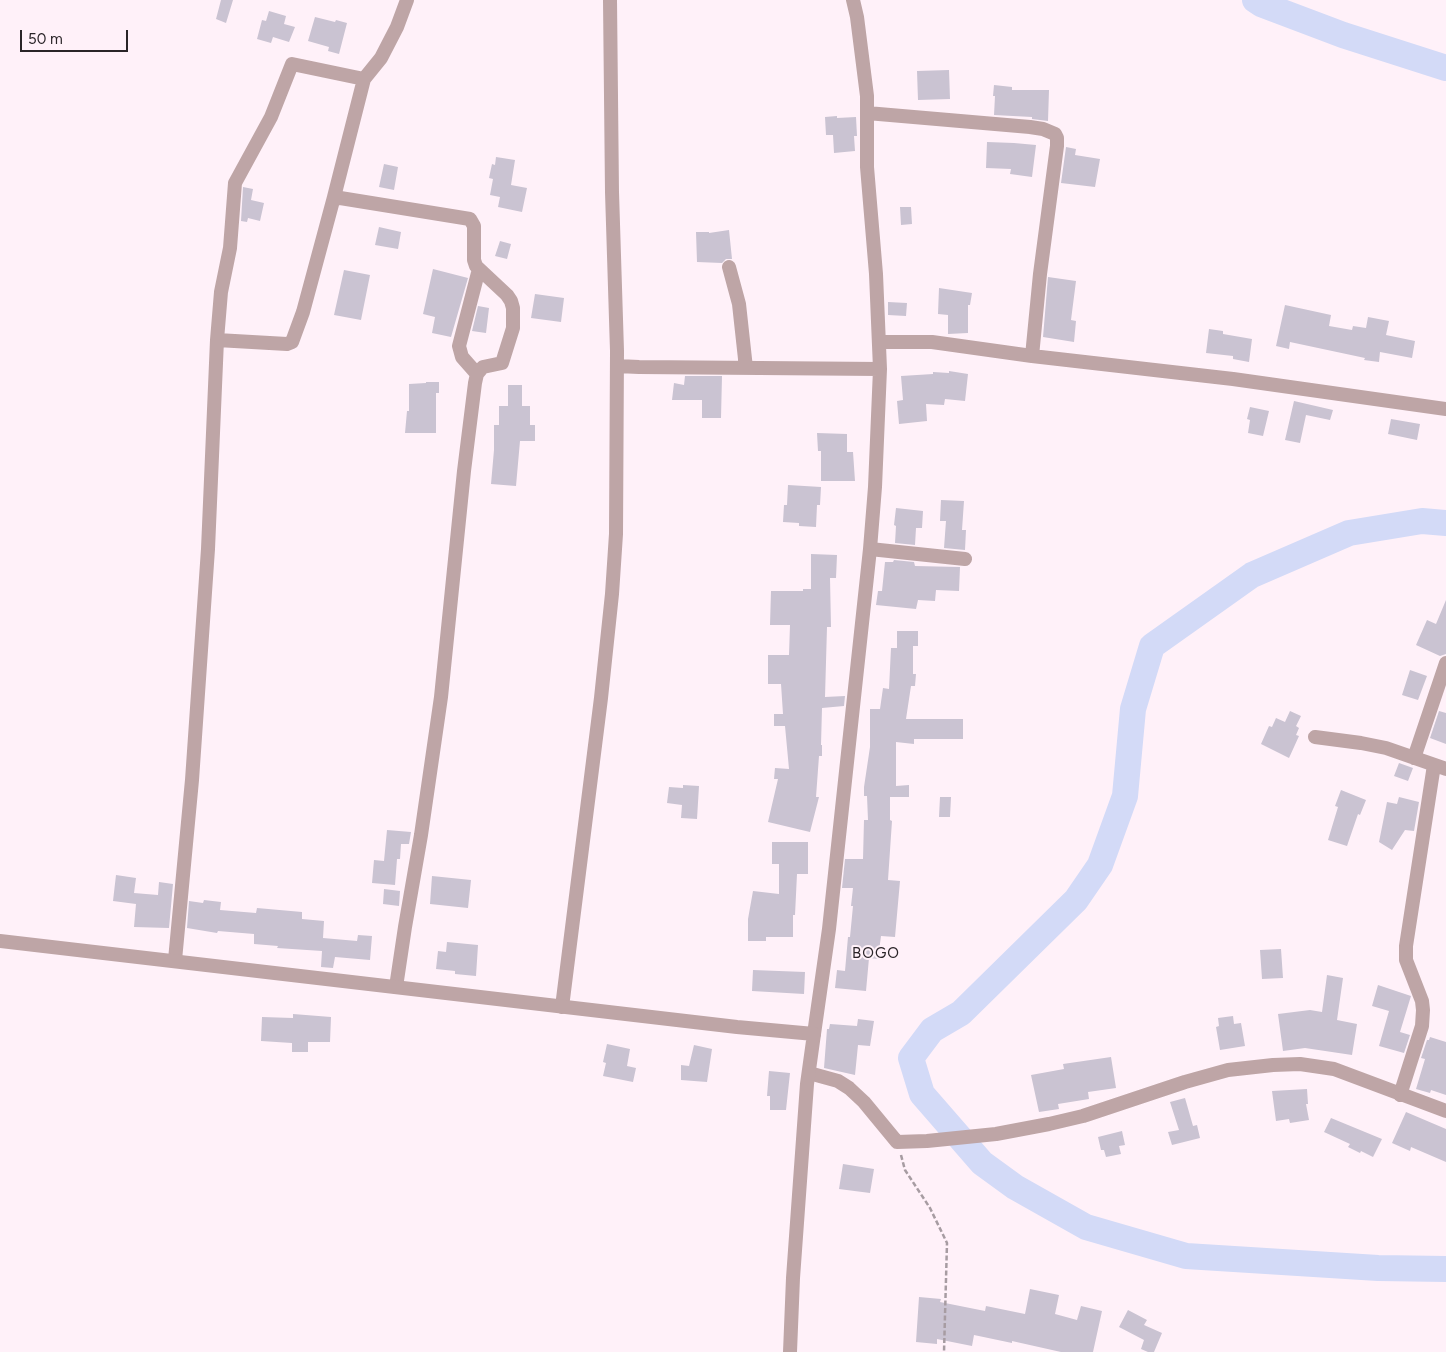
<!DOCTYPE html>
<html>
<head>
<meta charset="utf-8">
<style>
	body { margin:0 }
	#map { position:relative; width:1446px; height:1352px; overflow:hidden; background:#fff1f9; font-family:Figtree,sans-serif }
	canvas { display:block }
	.scale { position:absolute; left:20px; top:30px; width:108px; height:22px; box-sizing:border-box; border:2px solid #2a2428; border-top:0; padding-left:6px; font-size:15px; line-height:18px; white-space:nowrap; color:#2a2428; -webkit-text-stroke:4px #fff1f9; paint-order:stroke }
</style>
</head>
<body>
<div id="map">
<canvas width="1446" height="1352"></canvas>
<div class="scale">50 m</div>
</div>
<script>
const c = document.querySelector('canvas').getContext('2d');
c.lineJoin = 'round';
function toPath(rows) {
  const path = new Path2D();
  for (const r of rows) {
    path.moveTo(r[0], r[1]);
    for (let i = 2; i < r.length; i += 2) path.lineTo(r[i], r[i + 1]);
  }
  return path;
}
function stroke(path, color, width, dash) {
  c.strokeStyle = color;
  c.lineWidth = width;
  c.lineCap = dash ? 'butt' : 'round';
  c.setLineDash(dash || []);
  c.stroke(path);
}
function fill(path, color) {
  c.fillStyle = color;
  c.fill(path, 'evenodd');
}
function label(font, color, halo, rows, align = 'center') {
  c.font = font + ' Figtree,sans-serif';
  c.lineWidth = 4;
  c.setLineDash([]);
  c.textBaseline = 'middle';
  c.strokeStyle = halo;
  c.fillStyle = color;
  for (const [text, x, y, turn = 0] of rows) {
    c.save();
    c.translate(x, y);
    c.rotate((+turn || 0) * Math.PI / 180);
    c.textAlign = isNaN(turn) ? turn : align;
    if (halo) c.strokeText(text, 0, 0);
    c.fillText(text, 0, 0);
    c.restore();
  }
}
const river = toPath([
	[1255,0,1261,4,1343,35,1446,68],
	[1446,523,1422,521,1349,533,1252,575,1152,646,1133,709,1125,796,1100,865,1076,900,961,1013,932,1030,911,1058,922,1094,982,1163,1015,1187,1086,1227,1186,1256,1378,1268,1446,1269]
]);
const building = toPath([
	[221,0,233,0,226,23,216,19],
	[269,11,286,16,284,24,295,27,289,42,273,37,271,43,257,39,262,20,266,21],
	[315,17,335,22,336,20,347,23,339,54,328,51,329,47,308,41],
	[949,70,950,99,918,100,917,71],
	[994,85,1012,87,1012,90,1049,90,1048,121,1032,119,1032,117,994,115,995,96,993,96],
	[837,116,837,118,856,117,857,136,854,136,855,151,834,153,833,135,826,135,825,117],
	[987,142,1014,143,1036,145,1032,177,1010,174,1011,169,986,168],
	[1066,147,1076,149,1075,155,1100,159,1095,187,1061,183],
	[496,157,515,160,511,185,527,188,522,212,498,207,500,197,490,195,493,179,489,178,492,164,495,165],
	[384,164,398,167,394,190,379,187],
	[243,187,253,189,251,200,264,203,260,221,248,218,247,222,241,221],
	[900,207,911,207,912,224,901,225],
	[379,227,401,232,398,249,375,245],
	[729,230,732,259,726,259,722,263,697,262,696,232,709,232,709,233],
	[500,241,511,244,507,259,495,256],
	[433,269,468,278,451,337,432,333,435,317,423,314],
	[344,270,370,275,361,320,334,315],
	[1048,277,1076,281,1071,320,1076,321,1074,342,1043,337],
	[939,288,972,293,970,305,968,305,968,333,948,334,948,315,938,314],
	[535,294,564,298,561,322,531,318],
	[888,302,907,303,906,316,888,315],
	[1285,305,1331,315,1329,326,1352,330,1353,326,1366,328,1368,317,1389,321,1386,335,1415,341,1412,358,1380,352,1379,362,1364,360,1365,358,1290,342,1289,349,1276,346],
	[478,306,489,308,486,333,472,331],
	[1209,329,1223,331,1223,334,1252,339,1249,362,1233,359,1233,356,1206,353],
	[949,371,968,374,965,401,945,399,944,405,926,404,927,421,899,424,897,401,903,400,901,376,933,374,933,372,949,373],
	[685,376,722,376,721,418,702,418,702,400,672,400,674,383,684,385],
	[426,382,439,382,439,393,436,393,436,433,405,433,407,411,409,411,409,384,426,383],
	[508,385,522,385,522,406,530,406,530,425,535,425,535,441,520,441,516,486,491,484,494,450,494,425,499,425,499,406,508,406],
	[1294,401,1333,410,1330,420,1306,415,1300,443,1285,440],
	[1250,407,1269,411,1263,436,1248,433,1250,420,1247,419],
	[1391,419,1420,424,1417,440,1388,434],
	[817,433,847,434,847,452,853,452,855,481,821,481,821,451,818,451],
	[788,485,821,487,820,505,817,505,816,527,799,526,799,523,783,522,784,505,787,505],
	[941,500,964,501,962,530,966,530,965,550,944,548,946,521,940,521],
	[896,508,923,511,922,528,916,528,915,545,895,543,896,526,894,525],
	[811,554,837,555,836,578,830,578,831,627,827,627,825,697,845,696,844,706,822,708,821,745,822,745,822,756,819,756,816,797,819,797,810,832,768,822,778,779,774,779,775,768,789,769,785,726,774,726,774,714,783,714,781,684,768,684,768,655,789,655,790,625,770,625,771,591,803,591,803,589,811,589],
	[894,560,914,562,915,566,960,567,959,591,936,590,935,601,918,600,916,609,876,605,878,591,882,591,885,562,893,562],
	[1446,600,1446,654,1440,656,1416,645,1427,620,1436,624],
	[897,631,918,631,918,646,913,646,913,674,916,674,915,686,911,686,906,719,963,719,963,739,914,739,914,744,896,742,896,786,909,785,909,797,890,797,890,820,892,821,888,880,900,881,895,937,881,936,878,959,869,958,866,991,835,988,837,970,845,971,848,937,850,937,853,906,851,906,853,888,842,888,845,859,863,859,864,820,868,820,867,796,864,796,864,787,870,747,870,709,880,709,883,688,889,689,891,648,897,648],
	[1410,670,1427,676,1418,700,1402,695],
	[1290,711,1301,716,1296,726,1299,728,1296,735,1299,736,1289,758,1261,744,1269,726,1272,727,1276,718,1285,722],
	[1439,711,1446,713,1446,744,1430,738],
	[1399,763,1413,768,1408,781,1394,776],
	[683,785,699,786,697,819,681,818,682,805,667,803,669,787,683,788],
	[1341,790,1366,800,1360,815,1358,814,1347,846,1328,840,1338,807,1335,806],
	[940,797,951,797,950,817,939,817],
	[1399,797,1419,802,1414,831,1405,830,1392,850,1379,842,1387,802,1397,804],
	[387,830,411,832,409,844,401,844,400,859,397,859,395,885,372,883,374,860,384,861],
	[772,842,808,842,808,874,797,874,795,915,793,915,793,937,766,937,766,941,748,941,748,919,753,891,779,894,779,864,772,864],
	[116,875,136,878,134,893,158,895,159,882,173,884,169,928,134,927,136,904,113,901],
	[432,876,471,880,468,908,430,904],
	[384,889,400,891,399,906,383,904],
	[204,900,221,902,220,910,256,913,257,908,302,912,302,919,324,921,323,938,357,941,358,935,372,936,370,960,335,957,333,968,321,967,322,951,277,948,278,946,254,944,254,934,218,931,217,933,187,928,189,901,203,903],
	[447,942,478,945,476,976,455,974,455,971,436,969,438,951,446,952],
	[1281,949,1283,978,1262,979,1260,950],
	[753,970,805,972,804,994,752,991],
	[1327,975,1343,978,1337,1020,1357,1024,1352,1055,1305,1048,1283,1051,1278,1014,1310,1010,1322,1012],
	[1378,985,1411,996,1400,1032,1410,1035,1404,1053,1379,1046,1389,1011,1372,1006],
	[293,1014,331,1017,330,1042,308,1042,308,1052,292,1052,292,1043,261,1041,262,1017,293,1018],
	[1233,1016,1234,1024,1241,1023,1245,1046,1220,1050,1216,1027,1219,1026,1218,1018],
	[858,1019,874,1021,870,1046,858,1045,855,1075,824,1068,827,1029,829,1029,830,1024,857,1026],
	[1430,1037,1446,1042,1446,1095,1431,1090,1430,1093,1416,1089,1425,1059,1421,1058,1427,1040,1429,1040],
	[607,1044,630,1049,627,1066,636,1068,633,1082,603,1076,606,1063,603,1062],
	[694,1045,712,1049,707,1082,681,1080,681,1065,689,1066],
	[1111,1057,1116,1088,1088,1092,1089,1099,1058,1104,1059,1109,1039,1112,1031,1075,1064,1069,1063,1064],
	[769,1071,790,1073,786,1110,770,1110,770,1096,767,1096],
	[1307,1089,1308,1104,1306,1104,1309,1120,1290,1123,1289,1119,1276,1121,1272,1091],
	[1185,1098,1193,1126,1197,1125,1200,1138,1172,1145,1168,1132,1179,1130,1170,1102],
	[1406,1112,1446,1129,1446,1162,1411,1147,1410,1151,1392,1143],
	[1331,1118,1382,1139,1373,1157,1361,1151,1360,1153,1348,1147,1350,1144,1324,1132],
	[1122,1131,1125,1145,1119,1146,1121,1154,1106,1157,1104,1150,1101,1150,1098,1137],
	[843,1164,874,1169,870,1193,839,1189],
	[1030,1289,1059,1295,1055,1314,1077,1320,1081,1306,1102,1311,1093,1352,1061,1352,1012,1341,1012,1343,974,1335,972,1346,937,1339,937,1344,916,1342,919,1297,941,1299,940,1302,985,1311,986,1306,1025,1314],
	[1128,1310,1147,1320,1144,1325,1162,1333,1154,1352,1148,1352,1141,1349,1144,1340,1119,1327]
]);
const path = toPath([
	[901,1155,905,1170,930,1208,947,1243,944,1352]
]);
const minor = toPath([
	[364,79,381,58,397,27,407,0],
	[867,113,1030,127,1043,129,1055,134,1057,138,1057,146,1040,274,1032,356],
	[334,197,364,79,292,64,271,117,235,183,230,248,221,292,217,340,287,344,292,342,303,312,334,197,470,219,474,226,474,260,476,266,507,295,511,301,513,308,513,328,502,363,483,367,477,374,475,383,464,471,441,697,421,835,405,927,396,987],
	[729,267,739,304,746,368],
	[880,342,932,342,1032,356,1233,379,1446,409],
	[617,366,639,367,880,369],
	[477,374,462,357,459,346,479,269],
	[870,549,965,559],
	[1315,737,1361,743,1386,748,1446,769],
	[1414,758,1446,663],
	[175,960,192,780,208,549,217,340],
	[562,1007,601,698,612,594,616,534,617,351,612,192,610,0],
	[814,1034,829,929,870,549,875,487,880,369,876,274,867,167,867,96,857,17,853,0],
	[809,1073,838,1081,849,1088,864,1102,897,1142,927,1141,996,1134,1049,1124,1083,1116,1185,1082,1228,1070,1273,1065,1300,1064,1334,1069,1446,1111],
	[1400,1095,1422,1026,1423,1010,1422,1001,1406,960,1406,946,1434,765]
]);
const tertiary = toPath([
	[0,941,737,1027,814,1034,807,1084,793,1278,790,1352]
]);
const quarterNames = [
	["BOGO",876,954]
];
stroke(river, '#d3daf7', 26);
fill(building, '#cac3d2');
stroke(path, '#a79ca2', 2.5, [5, 2.5]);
stroke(minor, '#bea5a6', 14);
stroke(tertiary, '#bea5a6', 14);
c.letterSpacing = '1px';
label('15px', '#2a2428', '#fff1f9', quarterNames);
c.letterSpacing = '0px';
</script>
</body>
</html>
